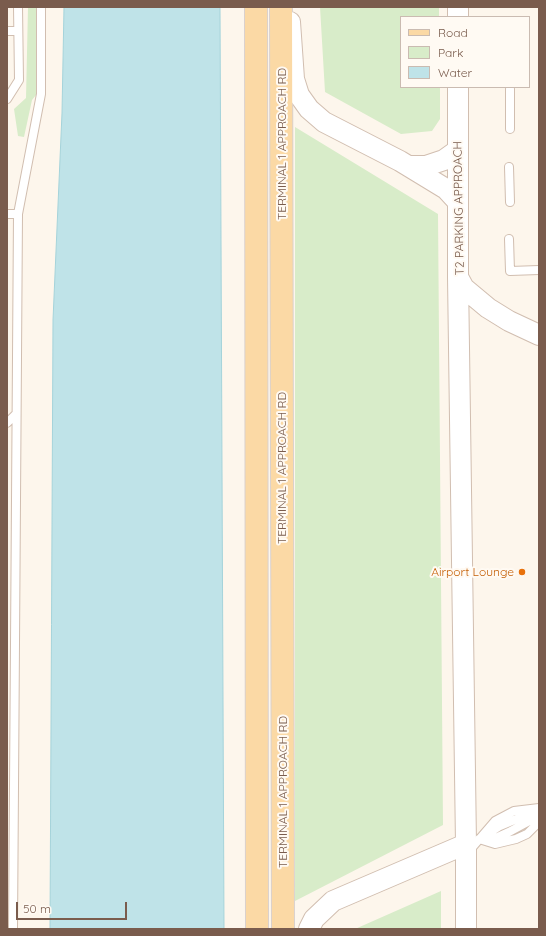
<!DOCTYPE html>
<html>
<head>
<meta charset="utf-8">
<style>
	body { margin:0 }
	#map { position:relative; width:546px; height:936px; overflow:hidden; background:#fdf6ec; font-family:Quicksand,sans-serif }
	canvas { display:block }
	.frame { position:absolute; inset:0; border:8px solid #7a5c4d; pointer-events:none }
	.legend { position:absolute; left:400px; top:16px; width:130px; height:72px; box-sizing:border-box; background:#fffaf3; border:1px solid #cabbb1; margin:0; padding:5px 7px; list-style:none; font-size:12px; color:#7a5c4d }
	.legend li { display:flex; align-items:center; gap:8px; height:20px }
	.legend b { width:20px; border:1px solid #cabbb1 }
	.scale { position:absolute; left:16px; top:902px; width:111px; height:18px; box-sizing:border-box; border:2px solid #7a5c4d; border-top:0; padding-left:5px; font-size:12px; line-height:14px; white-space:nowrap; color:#7a5c4d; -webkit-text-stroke:3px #fffaf3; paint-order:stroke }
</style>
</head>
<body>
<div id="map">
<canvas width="546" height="936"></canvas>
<div class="frame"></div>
<ul class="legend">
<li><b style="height:5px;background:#fbd9a5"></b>Road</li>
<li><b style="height:11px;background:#d8ecc9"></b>Park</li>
<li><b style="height:11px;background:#bfe3e8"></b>Water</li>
</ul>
<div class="scale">50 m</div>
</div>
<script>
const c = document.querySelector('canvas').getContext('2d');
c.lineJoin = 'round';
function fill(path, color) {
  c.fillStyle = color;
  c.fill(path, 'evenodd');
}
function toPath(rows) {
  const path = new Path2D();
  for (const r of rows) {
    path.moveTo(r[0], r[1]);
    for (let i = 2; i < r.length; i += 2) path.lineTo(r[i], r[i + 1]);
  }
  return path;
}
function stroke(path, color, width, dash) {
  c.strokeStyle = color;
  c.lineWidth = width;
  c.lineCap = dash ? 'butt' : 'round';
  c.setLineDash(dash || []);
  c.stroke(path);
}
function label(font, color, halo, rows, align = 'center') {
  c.font = font + ' Quicksand,sans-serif';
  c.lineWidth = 4;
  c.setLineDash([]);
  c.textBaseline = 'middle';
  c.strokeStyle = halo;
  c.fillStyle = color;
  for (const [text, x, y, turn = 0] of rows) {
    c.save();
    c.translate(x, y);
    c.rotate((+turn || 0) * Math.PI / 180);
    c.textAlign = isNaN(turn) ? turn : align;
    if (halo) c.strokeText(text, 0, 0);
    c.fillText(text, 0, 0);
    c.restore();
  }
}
const green = toPath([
	[28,7,38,7,36,95,32,100,24,137,18,136,14,109,26,98],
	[320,7,439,7,439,17,401,17,401,87,440,87,440,119,432,131,401,134,325,92],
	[295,127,438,214,443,825,295,901],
	[441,891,441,929,355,929]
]);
const water = toPath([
	[64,7,220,7,224,929,50,929,53,320,62,113,64,7]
]);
const service = toPath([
	[7,31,18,31],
	[7,99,19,80,18,7],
	[510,129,510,89],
	[509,167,510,202],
	[7,214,18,214],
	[509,239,510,271,539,270],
	[7,423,16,414],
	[486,835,500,826,538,810],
	[479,839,495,844,516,839,527,834,535,826,539,820],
	[484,839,498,837,509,832,533,819,539,812],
	[470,850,495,821,514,811,539,808],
	[13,929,18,214,41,94,41,7]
]);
const tertiary = toPath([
	[458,17,458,7],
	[290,22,294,79,299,95,309,109,324,122,400,161,446,189,458,202],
	[458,87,458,277,464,288,488,308,509,321,539,335],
	[409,166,426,166,444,160,458,150],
	[458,277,466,844,466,929],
	[309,929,314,919,333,901,466,844]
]);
const primary = toPath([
	[256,7,257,929],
	[281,7,283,929]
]);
const markers = [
	[522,572,4,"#e8710a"]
];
const streetNames = [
	["TERMINAL 1 APPROACH RD",282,144,-90],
	["T2 PARKING APPROACH",459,208,-91],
	["TERMINAL 1 APPROACH RD",282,468,-90],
	["TERMINAL 1 APPROACH RD",283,792,-90]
];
const foodNames = [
	["Airport Lounge",514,572]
];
fill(green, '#d8ecc9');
fill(water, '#bfe3e8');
stroke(water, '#a5d3da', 1);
stroke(service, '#d1beb0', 10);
stroke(tertiary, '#d1beb0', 22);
stroke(primary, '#dad1cd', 24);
stroke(service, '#fff', 8);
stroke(tertiary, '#fff', 20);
stroke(primary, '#fbd9a5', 22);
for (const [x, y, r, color] of markers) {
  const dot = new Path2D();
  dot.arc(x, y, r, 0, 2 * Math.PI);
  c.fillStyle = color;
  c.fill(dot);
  stroke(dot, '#fffaf3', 1.5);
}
label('12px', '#7a5c4d', '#fffaf3', streetNames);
label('12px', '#c56008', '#fffaf3', foodNames, 'right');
</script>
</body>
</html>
